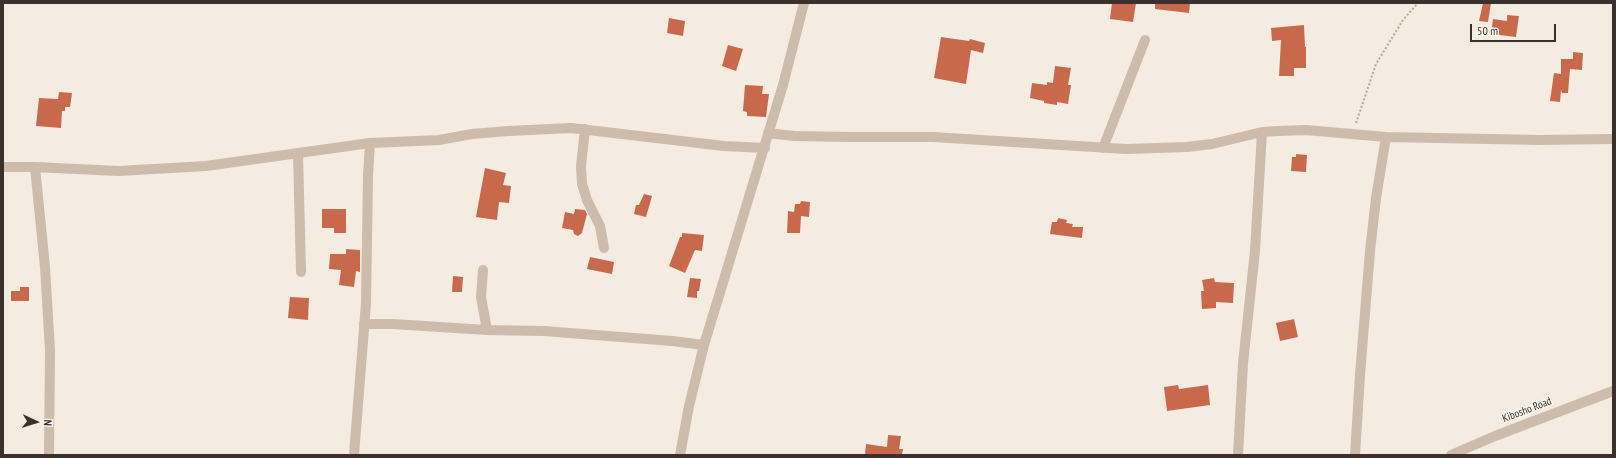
<!DOCTYPE html>
<html>
<head>
<meta charset="utf-8">
<style>
	body { margin:0 }
	#map { position:relative; width:1616px; height:458px; overflow:hidden; background:#f4ebe1; font-family:"PT Sans Narrow",sans-serif }
	canvas { display:block }
	.frame { position:absolute; inset:0; border:4px solid #3b302b; pointer-events:none }
	.north { position:absolute; left:16px; top:402px; width:40px; height:40px; -webkit-text-stroke:3px #fbf5ee; paint-order:stroke; rotate:94deg; font-size:11px; font-weight:700; line-height:16px; text-align:center; color:#3b302b }
	.north::after { content:''; display:block; margin:auto; width:14px; height:18px; background:#3b302b; clip-path:polygon(50% 0,100% 100%,50% 72%,0 100%) }
	.scale { position:absolute; left:1470px; top:24px; width:86px; height:18px; box-sizing:border-box; border:2px solid #3b302b; border-top:0; padding-left:5px; font-size:12px; line-height:14px; white-space:nowrap; color:#3b302b; -webkit-text-stroke:3px #fbf5ee; paint-order:stroke }
</style>
</head>
<body>
<div id="map">
<canvas width="1616" height="458"></canvas>
<div class="frame"></div>
<div class="north">N</div>
<div class="scale">50 m</div>
</div>
<script>
const c = document.querySelector('canvas').getContext('2d');
c.lineJoin = 'round';
function fill(path, color) {
  c.fillStyle = color;
  c.fill(path, 'evenodd');
}
function toPath(rows) {
  const path = new Path2D();
  for (const r of rows) {
    path.moveTo(r[0], r[1]);
    for (let i = 2; i < r.length; i += 2) path.lineTo(r[i], r[i + 1]);
  }
  return path;
}
function stroke(path, color, width, dash) {
  c.strokeStyle = color;
  c.lineWidth = width;
  c.lineCap = dash ? 'butt' : 'round';
  c.setLineDash(dash || []);
  c.stroke(path);
}
function label(font, color, halo, rows, align = 'center') {
  c.font = font + ' "PT Sans Narrow",sans-serif';
  c.lineWidth = 3.5;
  c.setLineDash([]);
  c.textBaseline = 'middle';
  c.strokeStyle = halo;
  c.fillStyle = color;
  for (const [text, x, y, turn = 0] of rows) {
    c.save();
    c.translate(x, y);
    c.rotate((+turn || 0) * Math.PI / 180);
    c.textAlign = isNaN(turn) ? turn : align;
    if (halo) c.strokeText(text, 0, 0);
    c.fillText(text, 0, 0);
    c.restore();
  }
}
const building = toPath([
	[1112,3,1136,3,1133,22,1110,19],
	[1155,3,1190,3,1189,13,1155,9],
	[1483,3,1491,3,1488,22,1479,21],
	[1507,15,1519,16,1516,37,1491,34,1493,19,1507,21],
	[669,18,685,21,683,36,667,33],
	[1304,25,1305,47,1306,47,1306,68,1294,68,1294,76,1279,76,1281,40,1272,41,1271,28],
	[941,37,969,41,970,39,985,43,983,53,971,50,966,84,934,78],
	[728,45,743,49,736,71,722,66],
	[1573,52,1583,53,1582,70,1570,69,1568,93,1562,93,1561,90,1560,102,1550,101,1554,73,1561,74,1561,59,1573,59],
	[1055,66,1071,68,1068,85,1071,85,1068,104,1057,102,1057,105,1044,103,1044,101,1030,98,1032,83,1047,85,1047,82,1053,83],
	[745,85,763,86,762,94,769,94,766,117,747,116,747,112,743,111],
	[59,92,72,93,70,107,65,107,65,111,62,111,61,128,36,126,39,98,58,99],
	[1296,154,1307,155,1306,172,1291,171,1292,157,1296,157],
	[485,168,506,173,503,185,511,186,509,203,499,202,497,220,476,217],
	[644,194,652,196,646,217,634,214,636,205,639,205],
	[801,201,810,202,809,217,801,216,800,233,787,233,788,211,794,212,795,204,800,204],
	[322,209,346,209,346,233,334,233,334,228,322,228],
	[575,209,585,210,587,214,582,233,578,236,574,234,573,230,562,228,565,212,574,214],
	[1058,218,1067,220,1066,223,1073,224,1072,227,1083,227,1082,238,1050,234,1052,222,1057,222],
	[682,233,704,235,702,251,695,250,685,273,669,266,680,237,682,237],
	[346,249,360,250,360,272,356,271,354,287,339,285,341,270,329,269,330,254,346,254],
	[590,257,614,262,612,274,587,269],
	[453,276,463,277,462,292,452,292],
	[690,278,701,279,699,291,697,291,697,298,687,297],
	[1214,278,1215,282,1234,283,1233,303,1216,302,1216,308,1202,309,1201,291,1204,291,1202,280],
	[20,287,29,287,29,301,11,301,11,291,20,291],
	[290,297,309,298,308,320,288,318],
	[1294,319,1298,337,1280,341,1276,323],
	[1178,385,1179,389,1208,385,1210,405,1167,411,1164,387],
	[888,435,901,436,899,449,903,449,902,455,865,455,866,444,887,447]
]);
const path = toPath([
	[1356,123,1376,64,1403,20,1418,3]
]);
const minor = toPath([
	[585,129,581,166,582,184,587,200,600,226,604,248],
	[768,133,794,136,849,137,933,137,1126,149,1187,147,1212,144,1262,132,1278,131,1306,130,1386,137,1540,140,1613,139],
	[1103,148,1145,40],
	[298,153,301,272],
	[3,167,35,167,118,171,206,166,370,143,439,140,472,134,508,131,571,128,724,146,765,148],
	[35,167,45,267,50,351,49,455],
	[483,270,481,297,487,330],
	[364,324,393,324,487,330,544,331,672,341,704,345],
	[354,455,366,303,368,176,370,143],
	[680,455,689,406,704,345,783,85,804,3],
	[1238,455,1243,363,1255,251,1262,132],
	[1355,455,1360,375,1370,251,1376,198,1386,137]
]);
const tertiary = toPath([
	[1451,455,1495,436,1613,391]
]);
const streetNames = [
	["Kibosho Road",1527,410,-21]
];
fill(building, '#c8694b');
stroke(path, '#b9a596', 2, [2, 2]);
stroke(minor, '#cdbbac', 10);
stroke(tertiary, '#cdbbac', 10);
label('11px', '#3b302b', '#fbf5ee', streetNames);
</script>
</body>
</html>
